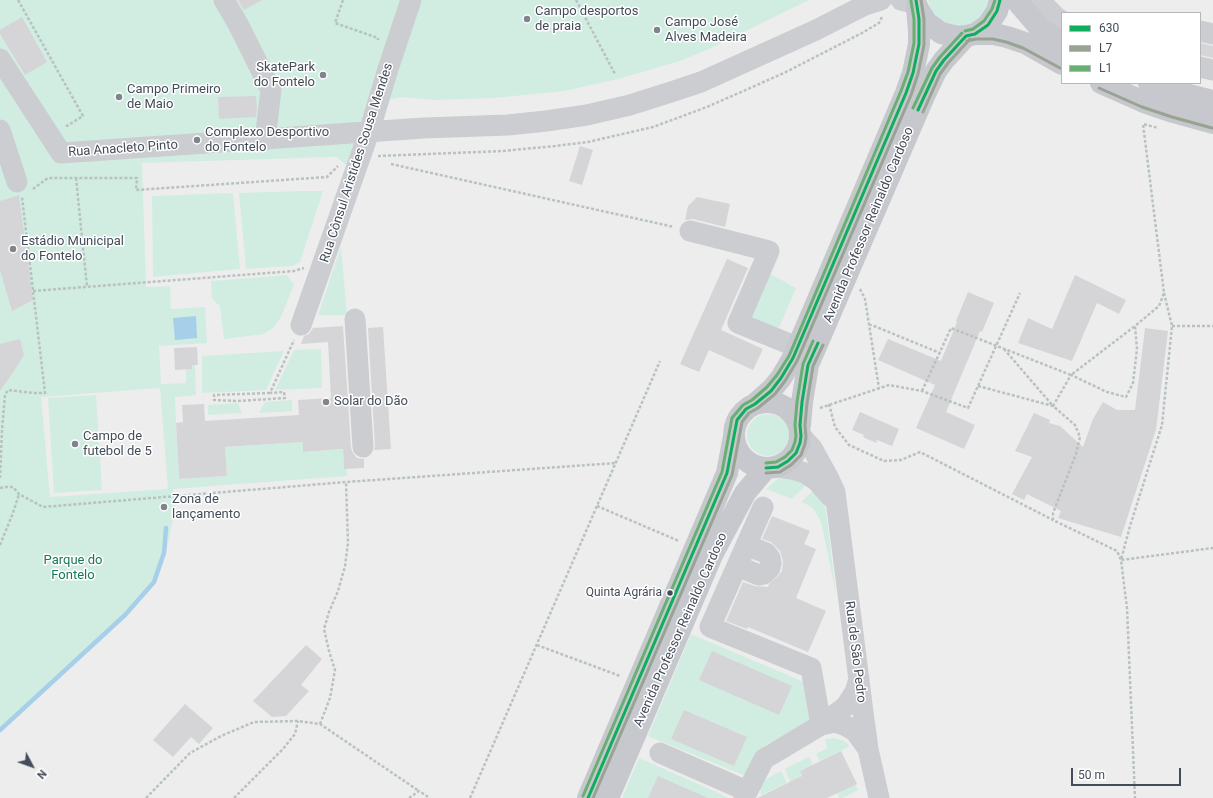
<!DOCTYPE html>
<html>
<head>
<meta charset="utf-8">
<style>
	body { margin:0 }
	#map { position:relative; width:1213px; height:798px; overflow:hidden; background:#eeeded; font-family:Roboto,sans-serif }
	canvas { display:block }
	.legend { position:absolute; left:1061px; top:12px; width:140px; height:72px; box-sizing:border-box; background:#fff; border:1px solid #b5b7bd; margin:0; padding:5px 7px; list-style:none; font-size:12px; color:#454c59 }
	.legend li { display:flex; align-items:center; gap:8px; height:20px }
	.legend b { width:20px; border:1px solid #b5b7bd }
	.north { position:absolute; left:12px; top:746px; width:40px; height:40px; -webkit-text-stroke:3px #fff; paint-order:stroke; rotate:131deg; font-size:11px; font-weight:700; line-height:16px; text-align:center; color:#454c59 }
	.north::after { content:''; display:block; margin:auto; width:14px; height:18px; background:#454c59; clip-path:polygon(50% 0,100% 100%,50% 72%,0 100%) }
	.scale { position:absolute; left:1071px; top:768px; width:110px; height:18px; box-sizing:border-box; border:2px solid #454c59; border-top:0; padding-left:5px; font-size:12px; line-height:14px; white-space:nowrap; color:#454c59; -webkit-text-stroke:3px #fff; paint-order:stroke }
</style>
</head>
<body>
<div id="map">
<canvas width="1213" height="798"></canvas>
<ul class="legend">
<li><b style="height:5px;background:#0fad5e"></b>630</li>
<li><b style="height:5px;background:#99a394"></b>L7</li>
<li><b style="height:5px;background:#68af72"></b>L1</li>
</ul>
<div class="north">N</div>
<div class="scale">50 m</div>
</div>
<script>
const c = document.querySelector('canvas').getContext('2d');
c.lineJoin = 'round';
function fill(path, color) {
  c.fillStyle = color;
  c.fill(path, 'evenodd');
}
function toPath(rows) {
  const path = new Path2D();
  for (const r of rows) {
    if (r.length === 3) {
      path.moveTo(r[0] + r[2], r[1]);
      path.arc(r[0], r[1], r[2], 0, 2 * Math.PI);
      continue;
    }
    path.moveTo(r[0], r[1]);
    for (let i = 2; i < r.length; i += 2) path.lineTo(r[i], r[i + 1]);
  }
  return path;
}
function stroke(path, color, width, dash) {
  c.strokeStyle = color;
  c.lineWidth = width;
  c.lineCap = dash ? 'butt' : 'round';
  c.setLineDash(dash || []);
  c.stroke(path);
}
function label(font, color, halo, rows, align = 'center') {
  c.font = font + ' Roboto,sans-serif';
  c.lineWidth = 3;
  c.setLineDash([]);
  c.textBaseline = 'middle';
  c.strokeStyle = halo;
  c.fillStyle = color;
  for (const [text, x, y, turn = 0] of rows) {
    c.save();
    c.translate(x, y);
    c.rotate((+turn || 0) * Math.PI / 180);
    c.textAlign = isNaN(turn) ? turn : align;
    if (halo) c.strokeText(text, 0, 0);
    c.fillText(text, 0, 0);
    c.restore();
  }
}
const green = toPath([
	[0,0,809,0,709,49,680,61,618,79,564,91,494,98,433,100,402,97,370,104,347,166,337,157,333,157,142,163,146,287,170,286,171,309,205,307,207,343,159,346,161,384,186,383,186,369,192,365,195,365,196,395,175,397,176,423,179,479,227,476,225,447,303,442,303,452,350,449,350,452,343,453,344,469,347,469,347,476,173,489,175,509,166,553,156,583,127,616,0,733],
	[160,388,168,489,50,497,41,397],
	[928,0,989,0,988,6,984,13,979,19,972,23,960,26,946,24,937,18,931,11],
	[301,191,323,191,300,262,292,266,246,269,239,193],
	[233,193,240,269,153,277,152,196],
	[341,247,347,315,318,315],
	[769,273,796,288,776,335,750,324,760,280],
	[287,275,294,285,281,317,274,327,264,334,224,339,220,307,212,298,211,281],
	[321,349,322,388,275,390,294,350],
	[284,351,266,390,202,393,202,356],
	[96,395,102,490,54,493,48,398],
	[292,400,292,411,259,413,265,402],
	[238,403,242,413,208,415,208,405],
	[768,435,21],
	[787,477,809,482,792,499,766,489,774,482,779,478],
	[816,488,824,503,826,511,836,594,821,522,814,510,810,506,801,502],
	[691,634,804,682,811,720,764,746,748,777,648,736],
	[834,738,844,741,850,746,820,761,816,754,827,748,825,739],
	[809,757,813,764,800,771,802,776,790,782,785,769],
	[639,758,723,795,728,798,622,798],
	[781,771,787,783,761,795,760,788,762,784,768,778],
	[855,784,858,790,843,798,839,798,837,793]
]);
const water = toPath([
	[196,316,197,338,175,340,173,318]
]);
const stream = toPath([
	[0,730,125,615,154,582,164,553,166,528]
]);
const building = toPath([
	[238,0,262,0,244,10],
	[22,17,47,62,25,75,0,34,0,30],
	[1200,43,1213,46,1213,58,1200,55],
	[256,96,257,108,256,117,219,119,218,97],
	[580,146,593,150,582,185,569,181],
	[19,195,33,300,12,311,0,270,0,201],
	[697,197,730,204,725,227,693,219,685,220,688,206],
	[727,259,748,268,721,330,763,349,753,370,709,350,699,372,680,364],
	[1075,275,1126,300,1119,314,1097,303,1072,361,1018,343,1028,318,1052,329],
	[968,292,994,303,982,332,980,331,946,412,975,425,964,449,916,428,935,385,878,360,888,339,941,361,957,322,956,321],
	[343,326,351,448,353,453,357,458,364,459,364,468,344,469,343,449,303,452,303,442,225,447,227,476,179,479,176,423,183,422,182,405,204,404,205,421,299,415,298,400,331,398,328,342,301,344,304,336,309,334,313,328],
	[383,327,391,449,374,450,375,446,368,328],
	[1145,328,1168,331,1156,430,1121,537,1058,518,1061,511,1027,494,1024,500,1012,494,1032,457,1015,451,1034,413,1050,420,1049,423,1060,426,1083,447,1093,419,1103,402,1117,410,1135,410],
	[20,339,24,355,14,371,0,391,0,344],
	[197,347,198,365,192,365,192,369,175,370,174,348],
	[860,412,899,429,892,446,877,440,876,443,863,437,864,435,852,430],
	[772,516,810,531,804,544,816,549,796,598,826,611,808,652,748,627,747,629,726,621,743,582,755,586,768,587,769,584,778,576,782,571,783,561,780,551,771,542,762,539],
	[306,645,322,659,301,685,309,691,286,716,272,717,253,701],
	[712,651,792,686,779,715,699,680],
	[185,704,213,728,199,744,191,737,173,757,153,740],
	[684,710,747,737,734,766,671,739],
	[841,751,857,784,827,798,757,798,802,776,800,771],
	[658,776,676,784,708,798,648,798]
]);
const path = toPath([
	[18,0,83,116,65,127],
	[343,0,335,23,378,38,378,40],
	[576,0,615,74],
	[378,156,503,151,555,146,588,142,653,127,707,107,784,73,862,33,879,23,882,17],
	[391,164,674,227],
	[76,178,87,287],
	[33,189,48,178,137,178,136,190,327,177,338,166],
	[860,289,865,299,879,388],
	[33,291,294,271,304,268],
	[1164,293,1172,326,1162,425,1130,526,1121,560,1213,548],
	[869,324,940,353],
	[1172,326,1213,326],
	[1004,349,1053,406,1071,375,1107,392,1126,397,1133,383,1137,349,1135,326,1159,306,1164,293,1143,124,1158,128],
	[978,386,1053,406,1075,425,1080,437,1076,454,1053,513,1053,520,1117,551,1121,560,1127,608,1135,798],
	[922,391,951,328,1071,375,1135,326],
	[270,393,214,395,214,400,237,401,285,398,284,392,270,393,294,340],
	[829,404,835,427,849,445,884,461,901,460,920,452,1053,520],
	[820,408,889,385,922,391,968,408,1020,293],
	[0,478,2,430,5,395,8,390,33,393,45,393,22,197],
	[0,488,6,487,13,487,19,494,43,507,346,482,616,463],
	[597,506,679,541],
	[0,545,13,513,19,494],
	[537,645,620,676],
	[320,724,330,698,335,670,329,651,324,629,329,612,338,591,345,566,348,543,346,482],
	[146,798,190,753,221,736,254,722,298,721,320,724,419,791],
	[234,798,283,749,295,734,298,721],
	[409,798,419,791,430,798],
	[470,798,660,361]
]);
const minor = toPath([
	[224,0,238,24,271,90,265,140],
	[901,0,917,4],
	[1040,0,1045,6,1056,17,1062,21],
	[1200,31,1213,34],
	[0,59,61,153,424,128,508,125,546,121,587,115,630,105,671,92,701,82,816,30,865,5,881,0],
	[1200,67,1213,70],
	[0,130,17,182],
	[690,231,769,251,738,323,797,347],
	[355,319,363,447],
	[301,325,369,132,388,69,411,0],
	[801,436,812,448,828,477,835,492,863,712,868,749,879,798],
	[778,467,792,469,805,473,817,481,831,497],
	[763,507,710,627,811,668,821,725],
	[737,566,759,575,764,574,770,568,771,563,770,558,766,553,746,545],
	[821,725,835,722,846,726,855,731,868,749],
	[660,753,747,791],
	[744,798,764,759,821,725,846,706,855,692,859,679]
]);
const major = toPath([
	[1016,0,1040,28,1062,43],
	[917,7,926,22,941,33,958,37,966,36,975,34,988,25,997,11,1000,0],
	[975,34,994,34,1007,37,1025,43,1062,64],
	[1101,83,1144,102,1173,112,1213,123],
	[1149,83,1177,92,1213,101],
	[767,435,33],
	[755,404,772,389,781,378,793,358,906,93,913,73,919,44,919,31,917,8],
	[800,425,802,402,808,365,925,94,936,71,944,60,966,36],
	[588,798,727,473,734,436],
	[608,798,713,553,745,493,766,468]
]);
const bus1 = toPath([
	[966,36,975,34,988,25,997,11,1000,0],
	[918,110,936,71,944,60,966,36],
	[766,468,778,467,788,461,796,453,800,443,801,436,800,425,802,402,808,365,818,343],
	[588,798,727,473,737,420,746,409,755,404,771,391,781,378,793,358,906,93,913,73,919,44,919,19,916,0]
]);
const bus2 = toPath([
	[967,41,976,39,993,39,1006,42,1023,48,1060,68],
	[1099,88,1142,107,1172,117,1212,128],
	[923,112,940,74,948,63,970,39],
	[766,473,780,472,791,465,801,455,805,444,806,437,805,425,807,403,813,366,823,345],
	[593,798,732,475,742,422,749,413,758,408,775,394,785,381,797,361,911,95,918,74,924,45,924,19,921,0]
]);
const bus3 = toPath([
	[965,31,973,29,984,21,992,9,995,0],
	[913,108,932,68,940,57,962,33],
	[766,463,776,462,785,457,792,450,795,442,796,436,795,425,797,402,803,364,813,341],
	[583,796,722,472,732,418,743,405,752,400,767,387,777,375,789,356,901,91,908,72,914,43,914,19,911,1]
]);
const markers = [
	[527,19,4,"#80848d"],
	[657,30,4,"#80848d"],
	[323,75,4,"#80848d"],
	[119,97,4,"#80848d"],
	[197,140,4,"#80848d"],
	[13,249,4,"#80848d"],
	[326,402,4,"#80848d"],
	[75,444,4,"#80848d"],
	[164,507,4,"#80848d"],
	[670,593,3.5,"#454c59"]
];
const busNames = [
	["Quinta Agrária",662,593]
];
const poiNames = [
	["Campo desportos",535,12],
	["de praia",535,27],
	["Campo José",665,23],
	["Alves Madeira",665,38],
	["SkatePark",315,68,"right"],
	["do Fontelo",315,83,"right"],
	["Campo Primeiro",127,90],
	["de Maio",127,105],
	["Complexo Desportivo",205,133],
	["do Fontelo",205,148],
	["Estádio Municipal",21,242],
	["do Fontelo",21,257],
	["Solar do Dão",334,402],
	["Campo de",83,437],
	["futebol de 5",83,452],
	["Zona de",172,500],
	["lançamento",172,515]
];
const streetNames = [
	["Rua Anacleto Pinto",123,149,-4],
	["Rua Cônsul Aristides Sousa Mendes",357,163,-72],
	["Avenida Professor Reinaldo Cardoso",869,225,-67],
	["Avenida Professor Reinaldo Cardoso",681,630,-66],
	["Rua de São Pedro",855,652,83]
];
const parkNames = [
	["Parque do",73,561],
	["Fontelo",73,576]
];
fill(green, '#d1ede1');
fill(water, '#a7cfea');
stroke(stream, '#a7cfea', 4.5);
fill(building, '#d5d5d7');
stroke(path, '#b7c2c1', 2.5, [3, 2]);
stroke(minor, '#cbcdd0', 21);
stroke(major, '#c6c8cd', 22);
stroke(bus1, '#0fad5e', 3);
stroke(bus2, '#99a394', 3);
stroke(bus3, '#68af72', 3);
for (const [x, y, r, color] of markers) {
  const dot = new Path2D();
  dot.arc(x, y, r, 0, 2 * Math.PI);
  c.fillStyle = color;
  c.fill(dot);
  stroke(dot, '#fff', 1.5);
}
label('12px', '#454c59', '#fff', busNames, 'right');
label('13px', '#454c59', '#fff', poiNames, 'left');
label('13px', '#454c59', '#fff', streetNames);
label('13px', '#187759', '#fff', parkNames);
</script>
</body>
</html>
